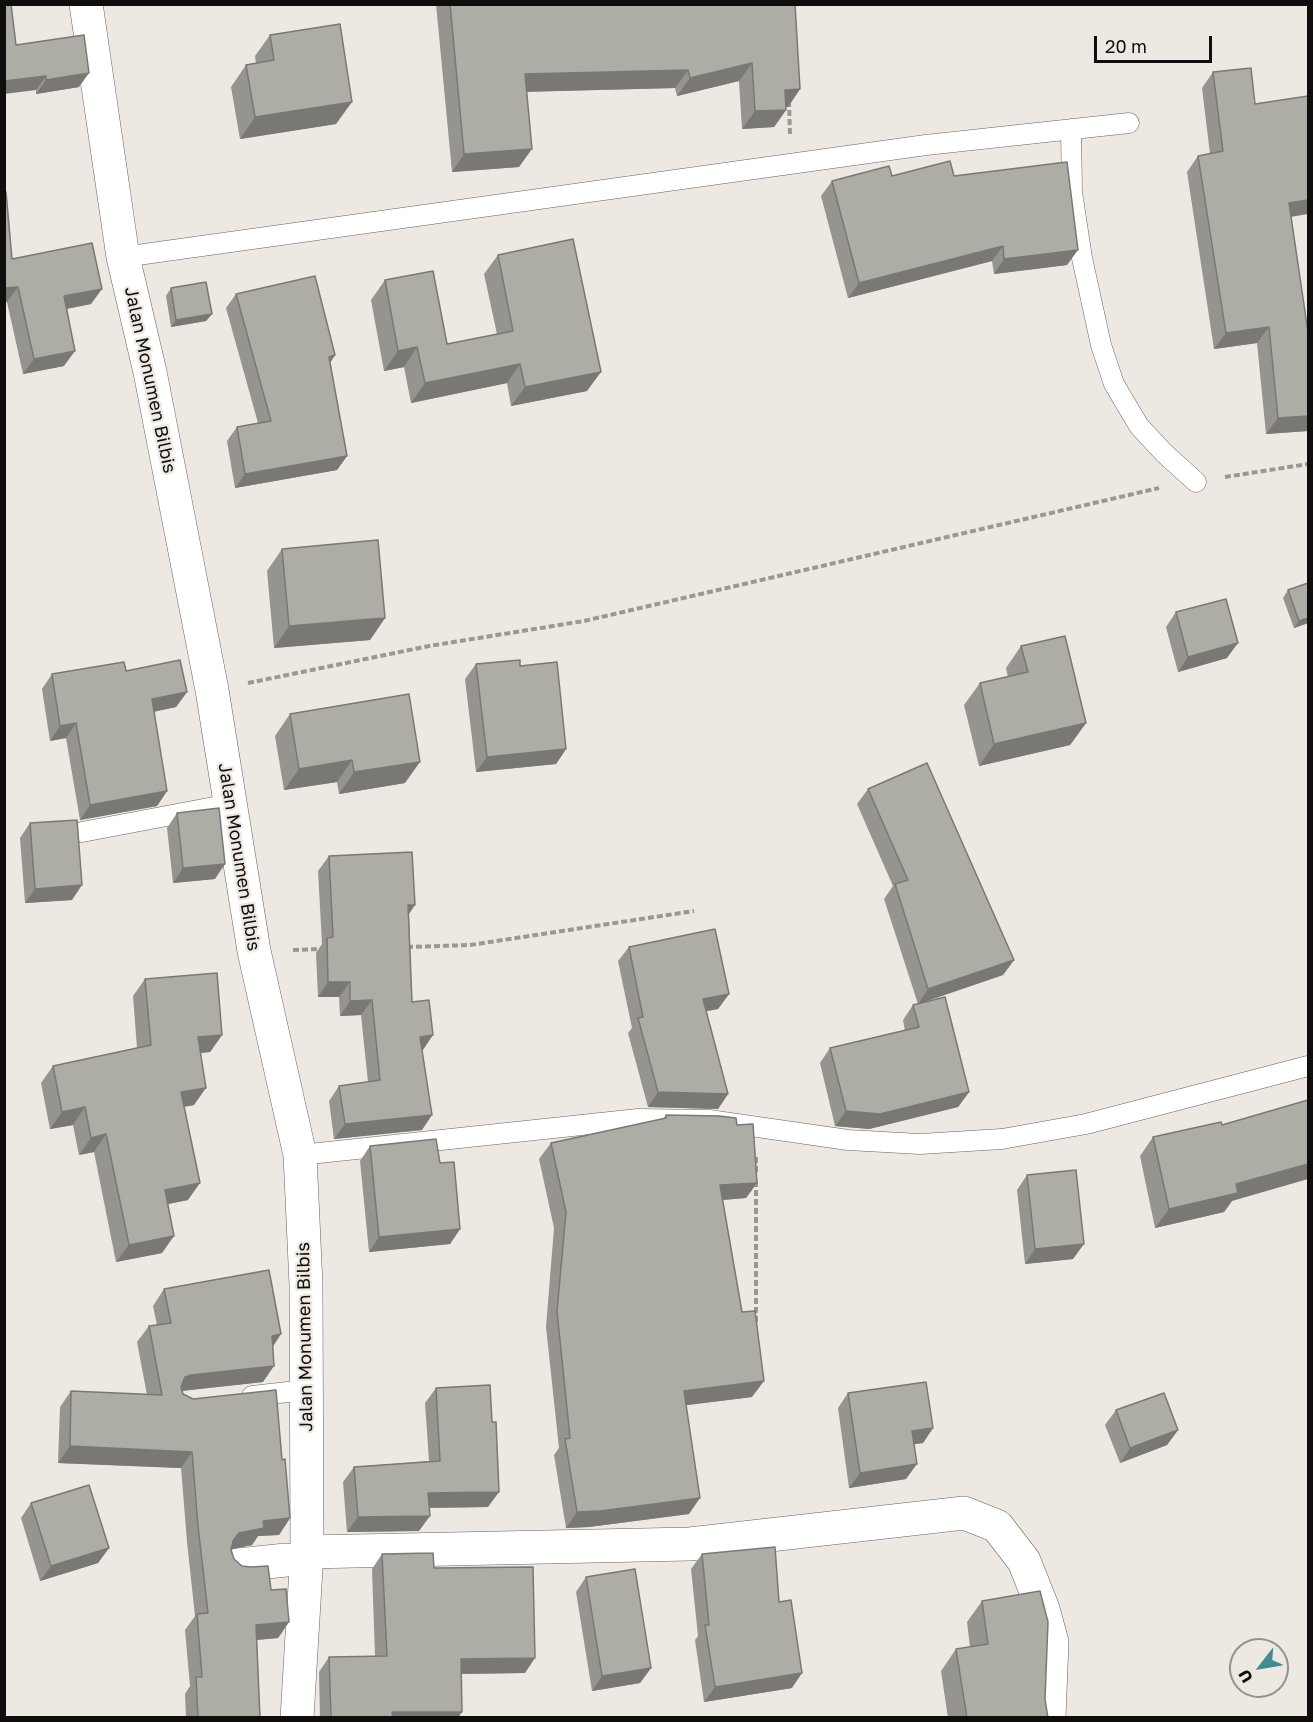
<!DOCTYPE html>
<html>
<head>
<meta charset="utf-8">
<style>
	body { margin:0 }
	#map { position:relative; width:1313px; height:1722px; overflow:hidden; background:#ede8e2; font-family:"Golos Text",sans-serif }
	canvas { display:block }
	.frame { position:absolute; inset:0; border:6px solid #100e0d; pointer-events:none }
	.north { position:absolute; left:1229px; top:1638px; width:60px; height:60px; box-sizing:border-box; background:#ede8e2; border:2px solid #95918d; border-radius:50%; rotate:239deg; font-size:16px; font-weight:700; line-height:24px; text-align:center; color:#100e0d }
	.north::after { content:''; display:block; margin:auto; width:21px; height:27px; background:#438b92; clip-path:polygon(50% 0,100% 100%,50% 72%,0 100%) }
	.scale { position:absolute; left:1094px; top:36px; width:118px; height:27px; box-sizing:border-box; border:3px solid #100e0d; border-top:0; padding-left:8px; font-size:18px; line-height:21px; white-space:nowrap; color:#100e0d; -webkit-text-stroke:4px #ede8e2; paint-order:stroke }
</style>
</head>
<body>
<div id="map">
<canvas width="1313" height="1722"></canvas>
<div class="frame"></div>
<div class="north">U</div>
<div class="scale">20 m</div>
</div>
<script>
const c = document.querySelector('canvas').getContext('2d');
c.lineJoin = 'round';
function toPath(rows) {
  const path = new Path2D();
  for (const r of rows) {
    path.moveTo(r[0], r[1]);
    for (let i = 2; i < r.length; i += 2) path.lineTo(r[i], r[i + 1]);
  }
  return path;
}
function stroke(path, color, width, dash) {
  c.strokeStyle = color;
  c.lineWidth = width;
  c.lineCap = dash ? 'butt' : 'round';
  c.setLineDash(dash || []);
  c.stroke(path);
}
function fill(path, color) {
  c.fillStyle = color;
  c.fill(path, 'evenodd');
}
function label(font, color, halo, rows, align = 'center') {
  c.font = font + ' "Golos Text",sans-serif';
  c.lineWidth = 4.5;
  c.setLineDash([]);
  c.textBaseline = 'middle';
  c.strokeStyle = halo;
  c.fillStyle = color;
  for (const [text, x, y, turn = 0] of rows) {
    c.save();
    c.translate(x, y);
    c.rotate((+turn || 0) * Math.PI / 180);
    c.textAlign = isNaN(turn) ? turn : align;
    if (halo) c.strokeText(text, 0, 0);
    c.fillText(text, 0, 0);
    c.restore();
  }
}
const path = toPath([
	[789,101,790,136],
	[1225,477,1308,464],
	[248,683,429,646,584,621,1159,488],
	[407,947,470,945,694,911],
	[293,950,321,949],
	[756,1172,756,1156],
	[756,1322,756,1180]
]);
const service = toPath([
	[1071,129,1072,192,1082,258,1101,345,1114,384,1139,426,1163,452,1196,482],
	[123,257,926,145,1129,123],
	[82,832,230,804],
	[300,1155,638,1119,709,1120,848,1140,920,1144,1002,1139,1086,1124,1308,1066],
	[252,1396,306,1390]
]);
const minor = toPath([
	[86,4,123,257,150,372,212,690,254,951,300,1155,306,1285,307,1552,297,1718],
	[307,1552,690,1544,964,1513,997,1526,1024,1561,1043,1609,1052,1642,1049,1718],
	[238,1565,286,1560]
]);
const wall = toPath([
	[436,4,795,4,800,89,788,107,786,107,786,110,774,127,742,129,739,81,677,96,675,88,526,92,519,167,452,172],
	[270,35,336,124,240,139,231,87,246,65,256,63,255,56],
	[16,45,79,87,36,94,36,90],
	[1213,72,1255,104,1291,217,1308,332,1308,431,1266,434,1257,343,1214,349,1187,172,1198,156,1210,154,1202,88],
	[892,176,954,176,1067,265,994,274,992,261,848,298,821,196,832,181],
	[4,192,12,259,91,304,67,309,64,366,23,374,7,302,4,303],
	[498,255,587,391,511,406,507,383,411,403,404,367,384,371,371,300,385,280,447,344,497,334,484,274],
	[171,288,212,314,206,321,171,327,166,296],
	[236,294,335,355,330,363,347,456,337,470,235,488,227,441,237,427,258,423,226,308],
	[282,549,385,618,370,640,274,648,267,571],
	[1288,590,1308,623,1294,628,1283,598],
	[1176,612,1227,658,1178,672,1166,627],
	[1021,646,1086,723,1070,745,979,766,964,705,980,683,1008,677,1006,668],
	[476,664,566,749,556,764,476,772,465,679],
	[126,671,187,692,176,707,154,712,167,791,157,806,80,820,66,738,50,741,42,689,52,674],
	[290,714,405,783,339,794,337,782,284,790,275,736],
	[868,789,1014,960,1003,975,921,1003,969,1092,958,1107,869,1129,835,1126,820,1063,830,1048,905,1031,903,1020,913,1005,918,1004,884,899,893,886,857,804],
	[177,813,215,879,173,883,167,828],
	[30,823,72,900,25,903,20,838],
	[329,856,409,914,412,1002,423,1050,422,1050,422,1130,334,1139,329,1101,339,1086,368,1082,361,1015,340,1016,339,997,318,997,316,953,322,944,318,871],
	[629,947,729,994,718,1009,706,1011,728,1094,718,1109,648,1107,628,1033,632,1028,618,961],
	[145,979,222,1035,210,1052,200,1053,194,1105,184,1107,188,1200,168,1204,162,1253,116,1262,94,1152,79,1155,73,1125,50,1129,41,1083,53,1066,137,1048,133,996],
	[666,1115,757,1183,746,1198,722,1200,752,1397,686,1405,689,1514,589,1527,566,1528,554,1455,559,1448,546,1327,554,1228,539,1159,551,1143,663,1119],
	[1222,1125,1232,1201,1224,1212,1155,1228,1140,1156,1153,1137],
	[370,1146,440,1163,460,1229,450,1244,369,1252,360,1161],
	[1027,1175,1073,1259,1025,1264,1017,1190],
	[164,1289,273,1346,263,1382,182,1391,183,1394,282,1460,290,1518,279,1535,258,1536,252,1545,231,1549,231,1550,234,1559,271,1590,289,1622,278,1638,257,1640,260,1718,186,1718,185,1694,190,1686,185,1630,195,1616,187,1542,181,1468,58,1463,60,1407,71,1391,147,1395,137,1342,149,1326,157,1325,153,1306],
	[436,1388,488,1507,429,1508,419,1531,347,1532,343,1482,354,1467,429,1461,425,1403],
	[848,1393,933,1428,923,1443,914,1444,906,1479,849,1488,838,1408],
	[1116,1410,1178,1430,1167,1445,1120,1463,1105,1425],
	[31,1503,109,1548,98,1563,40,1581,21,1518],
	[382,1554,434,1568,525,1673,461,1674,458,1718,320,1718,319,1672,329,1657,375,1656,372,1569],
	[702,1554,779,1602,792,1688,704,1702,695,1640,698,1636,691,1569],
	[586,1577,651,1668,640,1683,592,1691,576,1592],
	[982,1601,1048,1718,948,1718,941,1671,956,1649,970,1647,967,1622]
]);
const shadedWall = toPath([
	[752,63,739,81,677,96,690,78],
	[688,70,675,88,512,92,525,74],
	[89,73,79,87,36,94,46,80],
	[46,76,36,90,4,94,4,81],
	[800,89,788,107,773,108,785,90],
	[352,102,336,124,240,139,255,117],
	[786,110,774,127,742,129,755,111],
	[532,149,519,167,452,172,464,154],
	[1308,200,1308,214,1278,219,1289,203],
	[1003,246,992,261,848,298,859,283],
	[1078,250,1067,265,994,274,1004,259],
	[18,287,7,302,4,303,4,288],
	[102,289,91,304,54,311,64,296],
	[212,314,206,321,171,327,176,320],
	[1269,327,1257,343,1214,349,1226,333],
	[417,347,404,367,384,371,398,351],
	[75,351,64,366,23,374,34,359],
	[335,355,325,370,329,357],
	[520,364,507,383,411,403,425,383],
	[601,372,587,391,511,406,525,387],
	[1308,416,1308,431,1266,434,1278,418],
	[347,456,337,470,235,488,245,474],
	[385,618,370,640,274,648,289,626],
	[1308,618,1308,623,1294,628,1299,621],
	[1238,643,1227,658,1178,672,1188,657],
	[187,692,176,707,141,714,152,699],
	[76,723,66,738,50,741,60,726],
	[1086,723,1070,745,979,766,994,744],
	[566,749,556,764,476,772,487,757],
	[352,760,337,782,284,790,299,769],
	[420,762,405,783,339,794,354,772],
	[167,791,157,806,80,820,90,805],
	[225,864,215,879,173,883,183,868],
	[82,885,72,900,25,903,35,889],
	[408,905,415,905,405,920],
	[1014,960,1003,975,918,1004,928,989],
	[328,982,350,982,339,997,318,997],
	[729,994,718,1009,692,1014,703,999],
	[372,1000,361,1015,340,1016,350,1001],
	[222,1035,210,1052,186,1054,198,1037],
	[433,1035,423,1050,409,1052,420,1037],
	[206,1088,194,1105,169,1109,181,1092],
	[658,1092,728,1094,718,1109,648,1107],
	[969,1092,958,1107,869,1129,835,1126,846,1111],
	[85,1107,73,1125,50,1129,62,1112],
	[432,1115,422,1130,334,1139,345,1124],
	[106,1134,94,1152,79,1155,91,1138],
	[1308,1164,1308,1179,1232,1201,1224,1212,1155,1228,1169,1209,1236,1184],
	[200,1183,188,1200,153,1207,165,1190],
	[757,1183,746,1198,709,1201,720,1185],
	[460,1229,450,1244,369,1252,379,1237],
	[174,1236,162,1253,116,1262,129,1245],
	[1084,1244,1073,1259,1025,1264,1035,1249],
	[281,1334,270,1351,272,1336],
	[274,1366,263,1382,180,1391,174,1394,185,1377,191,1375],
	[764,1381,752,1397,672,1407,684,1391],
	[933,1428,923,1443,902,1446,912,1431],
	[1178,1430,1167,1445,1120,1463,1130,1448],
	[70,1446,192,1452,181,1468,58,1463],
	[917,1464,906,1479,849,1488,860,1473],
	[499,1492,488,1507,417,1508,428,1493],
	[700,1498,689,1514,589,1527,566,1528,577,1512],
	[430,1516,419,1531,347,1532,358,1517],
	[290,1518,279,1535,258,1536,252,1545,228,1550,233,1541,239,1533,263,1521],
	[109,1548,98,1563,40,1581,51,1566],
	[289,1622,278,1638,244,1641,256,1625],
	[535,1658,525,1673,450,1674,461,1659],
	[651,1668,640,1683,592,1691,602,1676],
	[802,1673,792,1688,704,1702,715,1687],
	[392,1712,462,1712,458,1718,389,1718]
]);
const building = toPath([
	[4,4,11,4,16,45,84,35,89,73,46,80,46,76,4,81,4,4],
	[450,4,795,4,800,89,785,90,786,110,755,111,752,63,690,78,688,70,525,74,532,149,464,154,450,4],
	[340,24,352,102,255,117,246,65,274,60,270,35,340,24],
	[1251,68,1255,104,1308,96,1308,200,1289,203,1308,332,1308,416,1278,418,1269,327,1226,333,1198,156,1223,151,1213,72,1251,68],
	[950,161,954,176,1067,162,1078,250,1004,259,1003,246,859,283,832,181,889,166,892,176,950,161],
	[4,192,6,192,12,259,92,243,102,289,64,296,75,351,34,359,18,287,4,288,4,192],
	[573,239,601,372,525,387,520,364,425,383,417,347,398,351,385,280,433,271,447,344,513,331,498,255,573,239],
	[315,276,335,355,329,357,347,456,245,474,237,427,271,421,236,294,315,276],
	[206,282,212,314,176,320,171,288,206,282],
	[378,540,385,618,289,626,282,549,378,540],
	[1308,583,1308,618,1299,621,1288,590,1308,583],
	[1226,599,1238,643,1188,657,1176,612,1226,599],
	[1065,636,1086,723,994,744,980,683,1028,672,1021,646,1065,636],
	[180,660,187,692,152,699,167,791,90,805,76,723,60,726,52,674,124,662,126,671,180,660],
	[520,660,520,666,557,662,566,749,487,757,476,664,520,660],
	[409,694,420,762,354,772,352,760,299,769,290,714,409,694],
	[927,763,1014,960,928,989,895,884,908,880,868,789,927,763],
	[219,808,225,864,183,868,177,813,219,808],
	[77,820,82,885,35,889,30,823,77,820],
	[412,852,415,905,408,905,412,1002,429,1000,433,1035,420,1037,432,1115,345,1124,339,1086,380,1080,372,1000,350,1001,350,982,328,982,327,938,333,937,329,856,412,852],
	[715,929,729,994,703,999,728,1094,658,1092,638,1018,643,1017,629,947,715,929],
	[217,973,222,1035,198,1037,206,1088,181,1092,200,1183,165,1190,174,1236,129,1245,106,1134,91,1138,85,1107,62,1112,53,1066,151,1045,145,979,217,973],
	[945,997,969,1092,880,1114,846,1111,830,1048,919,1027,913,1005,945,997],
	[1308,1100,1308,1164,1236,1184,1238,1193,1169,1209,1153,1137,1221,1122,1222,1125,1308,1100],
	[666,1115,719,1116,736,1118,737,1125,753,1124,757,1183,720,1185,742,1312,755,1311,764,1381,684,1391,700,1498,600,1511,577,1512,565,1439,570,1438,557,1311,566,1212,551,1143,666,1118,666,1115],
	[436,1139,440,1163,454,1162,460,1229,379,1237,370,1146,436,1139],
	[1076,1170,1084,1244,1035,1249,1027,1175,1076,1170],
	[269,1270,281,1334,272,1336,274,1366,191,1375,185,1377,181,1387,183,1394,193,1399,276,1390,282,1460,285,1459,290,1518,263,1521,264,1528,239,1533,233,1541,231,1550,234,1559,242,1566,251,1567,268,1566,271,1590,286,1589,289,1622,256,1625,260,1718,198,1718,196,1677,202,1677,197,1614,208,1613,198,1526,192,1452,70,1446,71,1391,162,1395,149,1326,171,1323,164,1289,269,1270],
	[926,1382,933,1428,912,1431,917,1464,860,1473,848,1393,926,1382],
	[490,1385,492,1422,496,1422,499,1492,428,1493,430,1516,358,1517,354,1467,440,1461,436,1388,490,1385],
	[1164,1393,1178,1430,1130,1448,1116,1410,1164,1393],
	[89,1485,109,1548,51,1566,31,1503,89,1485],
	[775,1547,779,1602,791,1600,802,1673,715,1687,705,1625,709,1625,702,1554,775,1547],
	[433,1553,434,1568,533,1567,535,1658,461,1659,462,1712,392,1712,393,1718,331,1718,329,1657,387,1656,382,1554,433,1553],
	[635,1569,651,1668,602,1676,586,1577,635,1569],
	[1040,1591,1048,1622,1045,1699,1048,1718,967,1718,956,1649,988,1644,982,1601,1040,1591]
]);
const streetNames = [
	["Jalan Monumen Bilbis",150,380,78],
	["Jalan Monumen Bilbis",239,857,81],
	["Jalan Monumen Bilbis",305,1337,-91]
];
stroke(service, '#66625d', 21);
stroke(minor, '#66625d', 34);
stroke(path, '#9b9793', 4, [6, 3]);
stroke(service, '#fff', 20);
stroke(minor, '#fff', 33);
fill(wall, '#95948e');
fill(shadedWall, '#797874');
fill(building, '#adaca5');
stroke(building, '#797874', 1.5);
label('18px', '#100e0d', '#ede8e2', streetNames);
</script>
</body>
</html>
